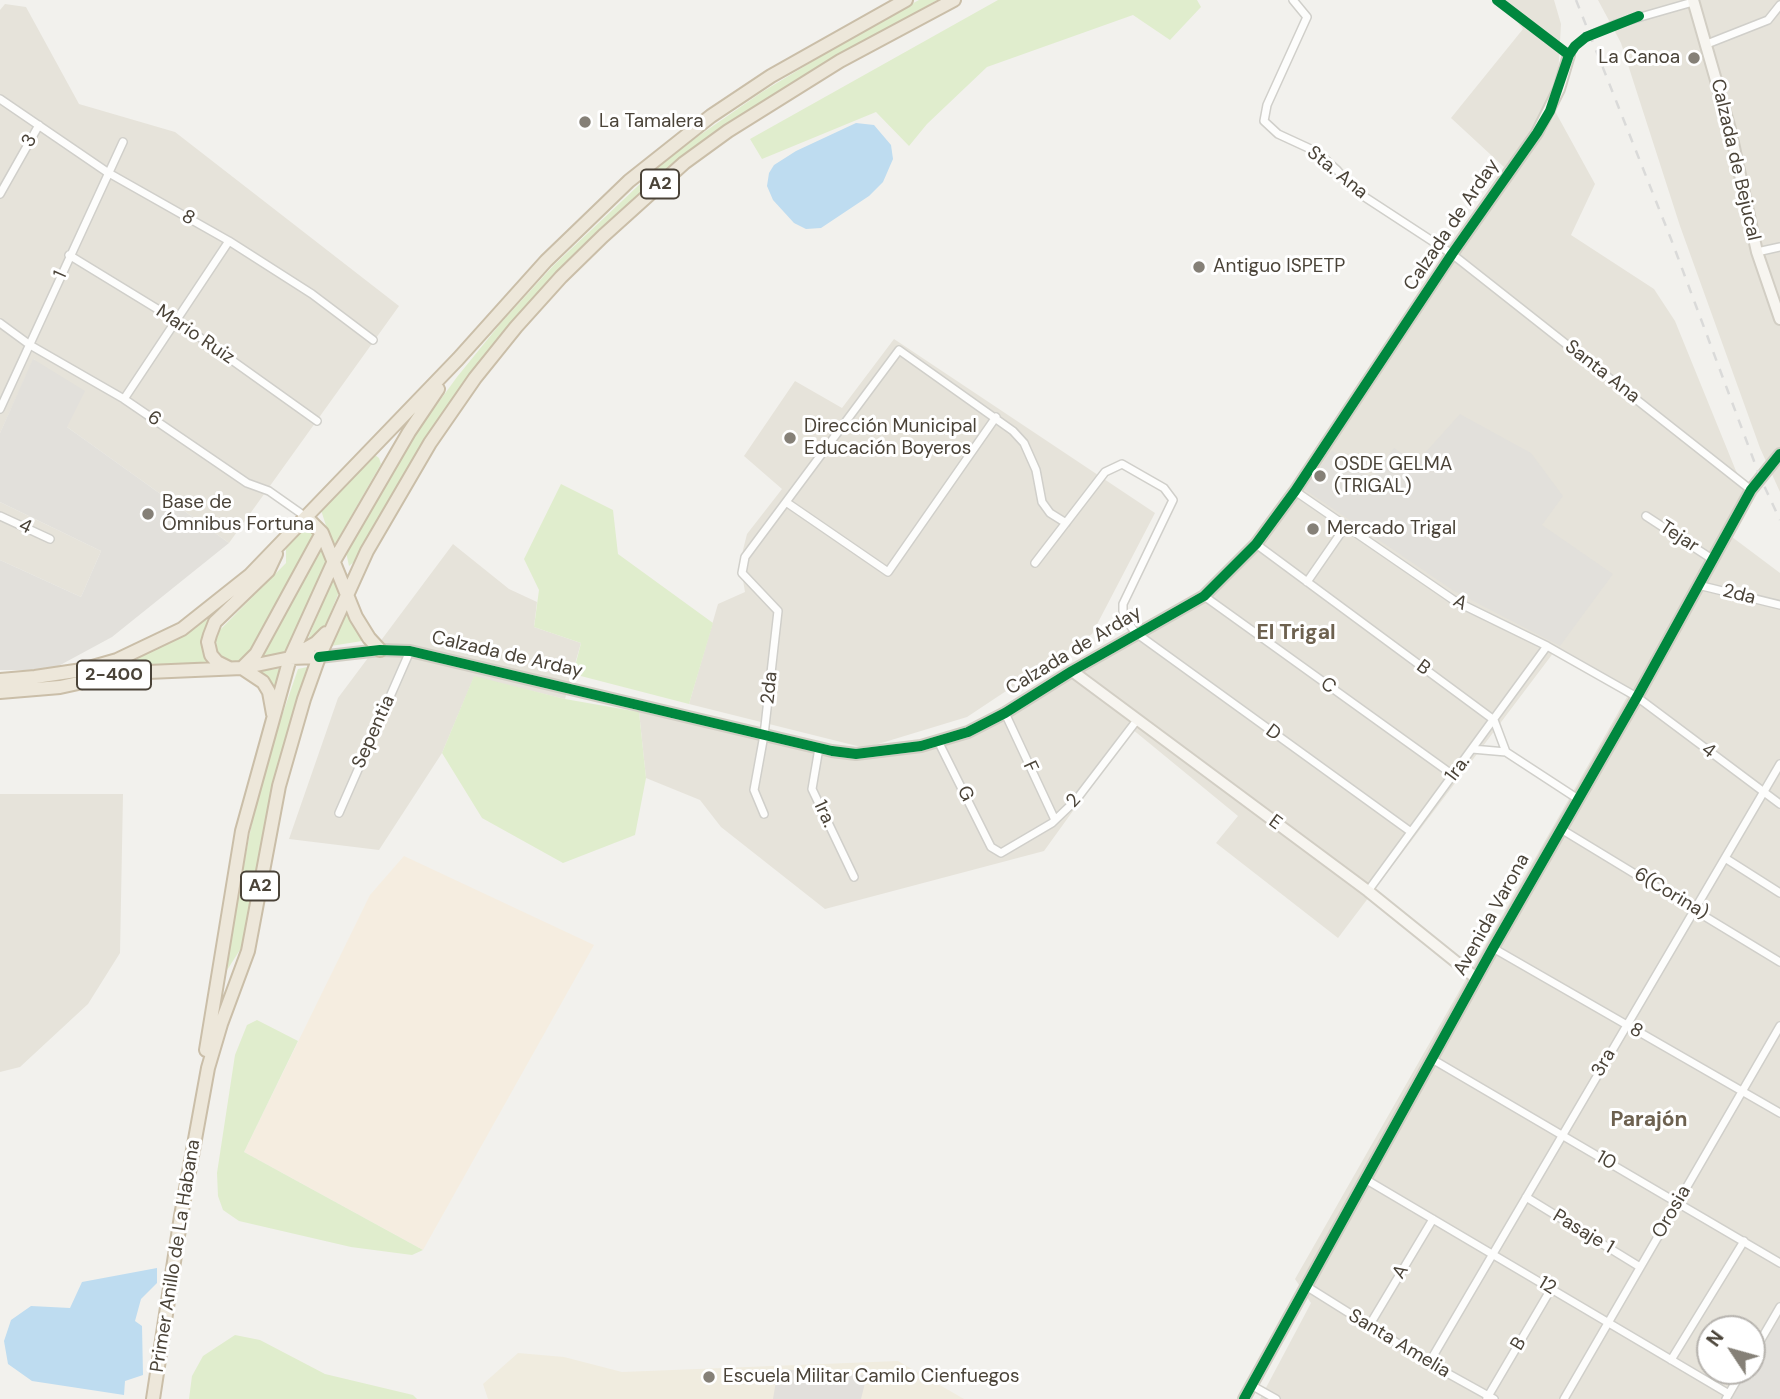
<!DOCTYPE html>
<html>
<head>
<meta charset="utf-8">
<style>
	body { margin:0 }
	#map { position:relative; width:1780px; height:1399px; overflow:hidden; background:#f2f1ed; font-family:"DM Sans",sans-serif }
	canvas { display:block }
	.north { position:absolute; left:1696px; top:1315px; width:70px; height:70px; box-sizing:border-box; background:#fff; border:2px solid #b7b4af; border-radius:50%; rotate:306deg; font-size:19px; font-weight:700; line-height:28px; text-align:center; color:#4a4338 }
	.north::after { content:''; display:block; margin:auto; width:24px; height:32px; background:#858077; clip-path:polygon(50% 0,100% 100%,50% 72%,0 100%) }
</style>
</head>
<body>
<div id="map">
<canvas width="1780" height="1399"></canvas>
<div class="north">N</div>
</div>
<script>
const c = document.querySelector('canvas').getContext('2d');
c.lineJoin = 'round';
function fill(path, color) {
  c.fillStyle = color;
  c.fill(path, 'evenodd');
}
function toPath(rows) {
  const path = new Path2D();
  for (const r of rows) {
    path.moveTo(r[0], r[1]);
    for (let i = 2; i < r.length; i += 2) path.lineTo(r[i], r[i + 1]);
  }
  return path;
}
function stroke(path, color, width, dash) {
  c.strokeStyle = color;
  c.lineWidth = width;
  c.lineCap = dash ? 'butt' : 'round';
  c.setLineDash(dash || []);
  c.stroke(path);
}
function label(font, color, halo, rows, align = 'center') {
  c.font = font + ' "DM Sans",sans-serif';
  c.lineWidth = 6;
  c.setLineDash([]);
  c.textBaseline = 'middle';
  c.strokeStyle = halo;
  c.fillStyle = color;
  for (const [text, x, y, turn = 0] of rows) {
    c.save();
    c.translate(x, y);
    c.rotate((+turn || 0) * Math.PI / 180);
    c.textAlign = isNaN(turn) ? turn : align;
    if (halo) c.strokeText(text, 0, 0);
    c.fillText(text, 0, 0);
    c.restore();
  }
}
const residential = toPath([
	[1499,0,1554,0,1561,24,1556,113,1595,184,1571,235,1654,289,1675,321,1736,471,1748,490,1651,657,1728,534,1780,573,1780,1399,1260,1399,1311,1303,1295,1279,1631,690,1557,648,1338,938,1216,843,1238,816,1132,729,1044,851,825,909,721,827,700,800,646,778,639,712,838,757,971,732,1226,583,1504,167,1451,118,1523,29],
	[1710,1329,1752,1329,1752,1371,1710,1371],
	[1598,0,1780,0,1780,492,1760,448,1680,226,1621,43],
	[5,4,26,7,79,104,175,132,399,306,229,543,67,427,34,359,0,433,0,10],
	[894,339,1155,513,1092,634,967,717,865,748,689,704,718,604,745,592,740,562,747,534,782,489,744,456,795,381,842,408],
	[0,502,101,551,81,597,0,560],
	[453,544,509,589,537,602,534,627,581,643,565,699,474,677,442,753,379,850,289,839,338,698],
	[0,794,123,794,120,953,88,1004,20,1067,0,1072]
]);
const commercial = toPath([
	[404,856,594,945,423,1250,244,1152,370,895]
]);
const industrial = toPath([
	[33,359,85,391,67,427,229,543,112,637,51,670,0,670,0,560,81,597,101,551,0,502,0,433],
	[1460,414,1531,453,1563,496,1542,525,1613,574,1560,646,1454,591,1304,489,1332,451,1372,478,1394,448,1416,463],
	[1780,1318,1780,1399,1732,1399,1747,1371,1752,1371,1752,1364]
]);
const education = toPath([
	[518,1353,564,1357,622,1372,898,1361,964,1399,488,1399,483,1384]
]);
const green = toPath([
	[919,0,937,0,766,99,702,142,661,174,596,232,502,333,465,382,421,445,354,562,349,566,346,552,414,436,457,377,500,324,553,266,657,168,697,137,762,92,866,29],
	[998,0,1197,0,1201,7,1170,40,1133,15,987,67,927,124,909,146,876,112,762,159,750,139],
	[375,455,379,458,381,464,335,544,329,535,321,510,372,456],
	[561,484,613,510,618,554,713,623,689,704,573,674,581,643,534,627,539,590,524,559],
	[309,525,316,532,256,647,245,659,234,662,225,659,218,653,215,635,286,563,286,546,303,528],
	[320,547,330,559,291,650,263,657],
	[336,581,339,592,326,624,320,634,306,644,331,582],
	[347,605,362,641,331,646],
	[221,609,204,633,203,647,210,665,31,685,33,682,120,663,181,637],
	[312,666,245,942,222,978,256,802,272,745,298,669],
	[283,668,276,693,270,681,261,671],
	[474,676,565,699,639,712,646,778,635,835,563,863,482,818,442,753],
	[257,1020,298,1041,244,1152,423,1250,412,1255,351,1247,239,1221,223,1210,218,1196,217,1173,235,1055,247,1025],
	[235,1335,260,1340,325,1374,413,1395,417,1399,189,1399,192,1376,203,1356]
]);
const parking = toPath([
	[778,1369,867,1375,861,1399,773,1399]
]);
const water = toPath([
	[856,123,874,125,891,145,893,159,883,182,869,196,821,228,806,229,794,223,773,200,767,186,769,173,774,165,796,151],
	[157,1268,157,1283,141,1299,135,1321,142,1326,143,1375,125,1381,124,1395,32,1381,8,1364,4,1341,11,1320,31,1306,70,1308,82,1282]
]);
const street = toPath([
	[1293,0,1307,17,1267,105,1264,121,1278,134,1317,152,1337,170,1354,190,1452,254,1751,490],
	[1497,0,1569,55,1575,46,1586,37],
	[1616,24,1693,2],
	[1707,44,1768,20,1780,5],
	[0,99,107,172,229,241,312,294,373,340],
	[0,194,39,125],
	[1757,252,1780,247],
	[69,255,177,321,317,421],
	[0,323,30,345,124,399,247,483,269,491,306,517],
	[124,399,229,241],
	[0,409,123,142],
	[1295,491,1455,601,1547,646,1637,697,1780,804],
	[786,502,888,572,996,417],
	[0,516,50,539],
	[1646,516,1712,559],
	[1256,544,1494,720,1506,752,1578,799],
	[1035,563,1105,472,1122,464,1164,488,1173,500,1123,604,1123,611,1125,619,1136,633,1411,832],
	[1307,582,1345,527],
	[1698,585,1780,605],
	[1204,596,1453,775],
	[1005,713,1055,820],
	[938,741,991,847,1001,853,1052,823,1076,800,1137,720],
	[819,748,812,789,854,877],
	[1472,749,1506,752],
	[339,813,410,651],
	[764,814,754,790,764,735,778,611,742,573,745,557,899,350,1013,431,1024,443,1036,470,1042,502,1050,513,1066,523],
	[1561,829,1780,962],
	[1725,858,1780,893],
	[1368,891,1547,646],
	[1493,948,1780,1113],
	[1432,1059,1780,1263],
	[1365,1179,1729,1394],
	[1526,1197,1640,1267],
	[1306,1286,1429,1363,1494,1399],
	[1369,1326,1433,1219],
	[1752,1355,1780,1307],
	[1671,1360,1744,1241],
	[1429,1363,1780,764],
	[1251,1385,1276,1399],
	[1487,1398,1551,1289],
	[1564,1399,1780,1026],
	[1726,1399,1742,1371]
]);
const secondary = toPath([
	[1693,0,1730,129,1757,252,1780,319],
	[319,657,380,650,410,651,832,751,856,754,921,746,968,732,1005,713,1072,671,1204,596,1256,544,1295,491,1452,254,1537,133,1559,89,1569,55],
	[1072,671,1368,891,1476,978],
	[1244,1399,1493,948,1637,697,1751,490,1780,454]
]);
const highway = toPath([
	[306,517,322,533,356,617,369,638,380,650],
	[293,656,316,643,326,633],
	[243,667,256,654,322,533],
	[229,668,217,662,211,655,208,642,210,635,215,622,268,571,276,554],
	[242,668,263,682,269,692,273,714],
	[0,680,35,677,82,670,117,660,182,629,250,575,458,359,546,261,629,181,711,116,771,76,906,0],
	[0,692,60,687,124,673,242,668,290,658,319,657],
	[206,1050,242,831,290,658,334,561,409,432,438,389],
	[153,1399,181,1216,208,1068,221,1024,248,951,279,786,304,699,319,657,367,551,430,443,475,378,516,327,561,277,603,236,684,163,728,131,840,61,954,0]
]);
const rail = toPath([
	[1576,0,1671,239,1760,477,1780,520]
]);
const streetBridge = toPath([
	[1586,37,1616,24]
]);
const cycleway = toPath([
	[1497,0,1569,55],
	[319,657,380,650,410,651,832,751,856,754,921,746,968,732,1005,713,1072,671,1204,596,1256,544,1295,491,1452,254,1537,133,1550,111,1569,55,1575,46,1586,37,1639,16],
	[1244,1399,1493,948,1637,697,1751,490,1780,454]
]);
const markers = [
	[1694,58,7,"#858077"],
	[585,122,7,"#858077"],
	[1199,267,7,"#858077"],
	[790,438,7,"#858077"],
	[1320,476,7,"#858077"],
	[148,514,7,"#858077"],
	[1313,529,7,"#858077"],
	[709,1377,7,"#858077"]
];
const shields = [
	[660,184,38],
	[114,675,74],
	[260,886,38]
];
const shieldNames = [
	["A2",660,184],
	["2-400",114,675],
	["A2",260,886]
];
const poiNames = [
	["La Canoa",1680,58,"right"],
	["La Tamalera",599,122],
	["Antiguo ISPETP",1213,267],
	["Dirección Municipal",804,427],
	["Educación Boyeros",804,449],
	["OSDE GELMA",1334,465],
	["(TRIGAL)",1334,487],
	["Base de",162,503],
	["Ómnibus Fortuna",162,525],
	["Mercado Trigal",1327,529],
	["Escuela Militar Camilo Cienfuegos",723,1377]
];
const streetNames = [
	["3",30,141,-61],
	["Calzada de Bejucal",1735,160,77],
	["Sta. Ana",1337,173,39],
	["8",188,218,30],
	["Calzada de Arday",1452,225,-56],
	["1",61,275,-66],
	["Mario Ruiz",195,335,34],
	["Santa Ana",1602,372,38],
	["6",154,419,34],
	["4",25,527,25],
	["Tejar",1679,537,33],
	["2da",1739,595,14],
	["A",1460,603,28],
	["Calzada de Arday",1074,651,-31],
	["Calzada de Arday",507,655,13],
	["B",1423,668,36],
	["C",1328,686,36],
	["2da",770,688,-84],
	["Sepentia",374,732,-66],
	["D",1273,733,36],
	["4",1708,751,37],
	["F",1030,767,65],
	["1ra.",1458,769,-53],
	["G",965,794,63],
	["2",1074,801,-48],
	["1ra.",824,814,65],
	["E",1275,823,36],
	["6(Corina)",1671,894,31],
	["Avenida Varona",1492,915,-61],
	["8",1636,1031,30],
	["3ra",1604,1063,-60],
	["10",1606,1161,30],
	["Orosia",1672,1212,-60],
	["Pasaje 1",1583,1232,31],
	["Primer Anillo de La Habana",176,1256,-81],
	["A",1401,1272,-59],
	["12",1547,1286,31],
	["Santa Amelia",1399,1344,31],
	["B",1519,1344,-60]
];
const neighbourhoodNames = [
	["El Trigal",1296,633],
	["Parajón",1649,1120]
];
fill(residential, '#e6e3da');
fill(commercial, '#f5ede0');
fill(industrial, '#e2e0db');
fill(education, '#f0ecdf');
fill(green, '#e0edcd');
fill(parking, '#e2e0dc');
fill(water, '#bedcf0');
stroke(street, '#d0cfca', 10);
stroke(secondary, '#d2cec4', 14);
stroke(highway, '#cabea8', 16);
stroke(street, '#fdfdfc', 7);
stroke(secondary, '#f7f5f0', 10);
stroke(highway, '#ede7da', 12);
stroke(rail, '#dadad9', 2.5, [9, 9]);
stroke(streetBridge, '#d0cfca', 10, []);
stroke(streetBridge, '#fdfdfc', 7);
stroke(cycleway, '#00873e', 10);
for (const [x, y, r, color] of markers) {
  const dot = new Path2D();
  dot.arc(x, y, r, 0, 2 * Math.PI);
  c.fillStyle = color;
  c.fill(dot);
  stroke(dot, '#fff', 2.5);
}
for (const [x, y, w] of shields) {
  const box = new Path2D();
  box.roundRect(x - w / 2, y - 14.5, w, 29, 5);
  c.fillStyle = '#fff';
  c.fill(box);
  stroke(box, '#4a4338', 2);
}
label('bold 18px', '#4a4338', null, shieldNames);
label('19px', '#4a4338', '#fff', poiNames, 'left');
label('19px', '#4a4338', '#fff', streetNames);
label('bold 21px', '#6d614f', '#fff', neighbourhoodNames);
</script>
</body>
</html>
